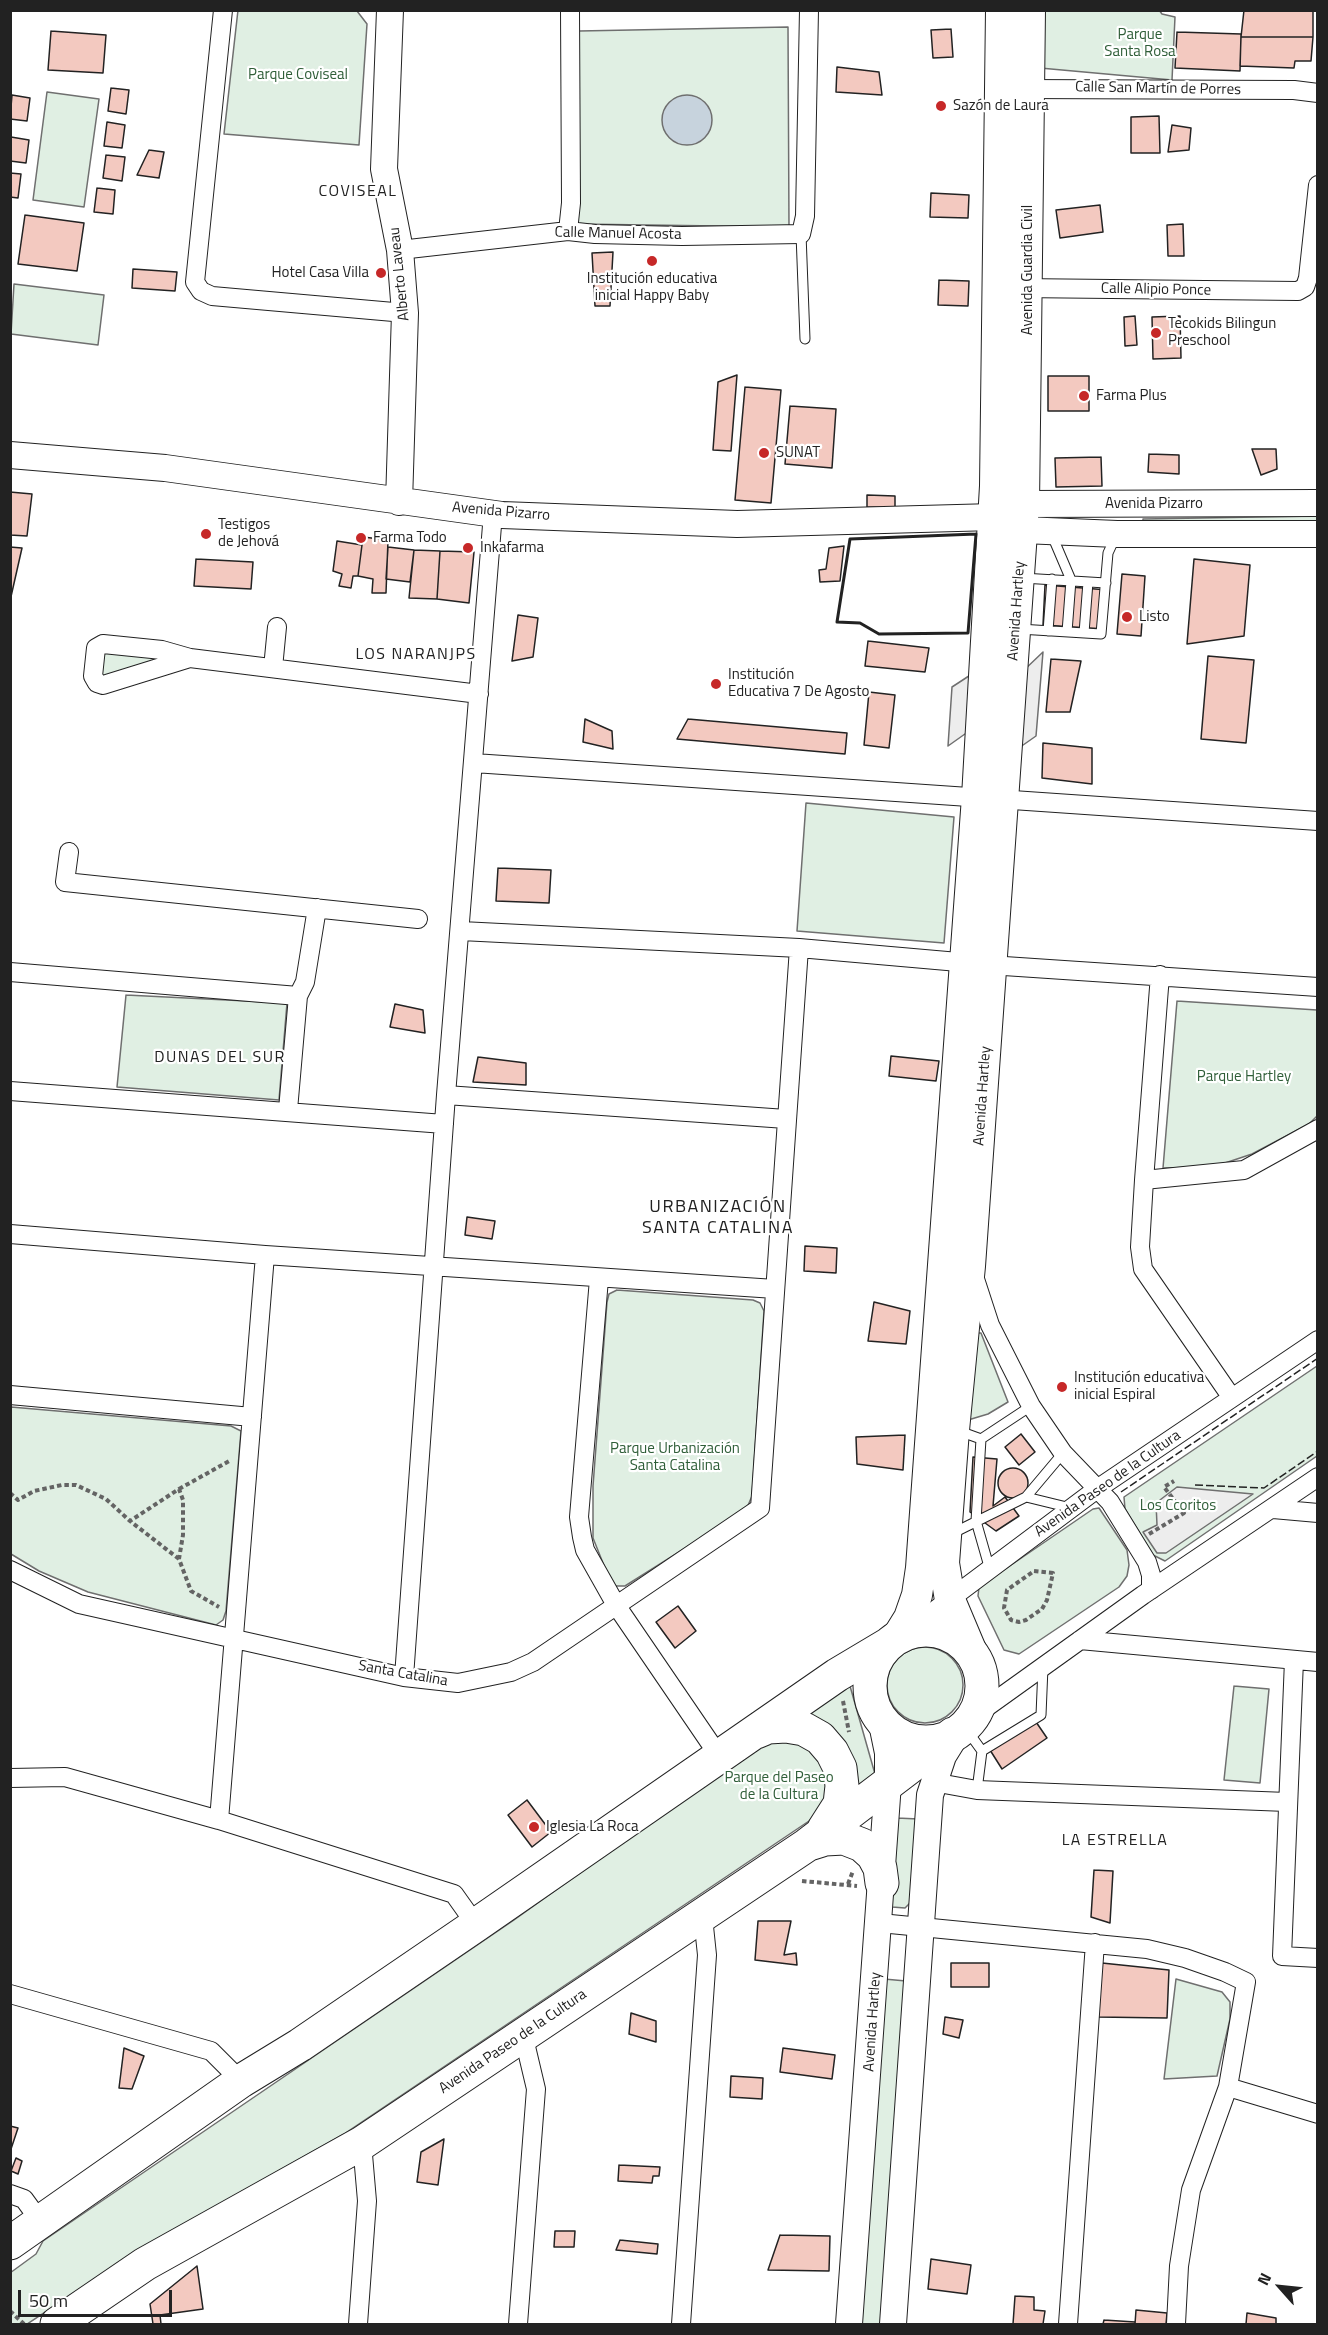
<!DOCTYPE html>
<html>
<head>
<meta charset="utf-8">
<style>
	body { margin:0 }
	#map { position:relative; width:1328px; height:2335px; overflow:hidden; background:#fff; font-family:"Titillium Web",sans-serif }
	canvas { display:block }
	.frame { position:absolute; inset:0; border:12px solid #222; pointer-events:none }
	.north { position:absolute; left:1250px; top:2257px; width:60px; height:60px; -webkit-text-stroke:4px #fff; paint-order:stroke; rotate:297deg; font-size:16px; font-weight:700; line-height:24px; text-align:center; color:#222 }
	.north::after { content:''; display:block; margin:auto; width:21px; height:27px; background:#222; clip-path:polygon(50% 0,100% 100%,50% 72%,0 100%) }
	.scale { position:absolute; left:18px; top:2290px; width:154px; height:27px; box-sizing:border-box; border:3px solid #222; border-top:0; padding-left:8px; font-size:18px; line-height:21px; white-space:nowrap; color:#222; -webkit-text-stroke:4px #fff; paint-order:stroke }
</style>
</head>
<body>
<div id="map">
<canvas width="1328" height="2335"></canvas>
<div class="frame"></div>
<div class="north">N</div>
<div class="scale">50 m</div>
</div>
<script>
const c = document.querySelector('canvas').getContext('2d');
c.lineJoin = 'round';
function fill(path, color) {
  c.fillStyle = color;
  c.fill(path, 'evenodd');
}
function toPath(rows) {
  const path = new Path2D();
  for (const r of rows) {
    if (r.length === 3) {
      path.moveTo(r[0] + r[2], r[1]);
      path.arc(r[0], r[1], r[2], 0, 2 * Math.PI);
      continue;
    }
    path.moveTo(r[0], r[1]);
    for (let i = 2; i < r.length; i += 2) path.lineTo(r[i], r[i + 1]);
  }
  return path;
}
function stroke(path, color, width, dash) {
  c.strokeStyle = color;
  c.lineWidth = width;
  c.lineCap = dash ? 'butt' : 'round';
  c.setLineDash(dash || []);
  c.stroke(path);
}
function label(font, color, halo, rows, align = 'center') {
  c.font = font + ' "Titillium Web",sans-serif';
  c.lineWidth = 4.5;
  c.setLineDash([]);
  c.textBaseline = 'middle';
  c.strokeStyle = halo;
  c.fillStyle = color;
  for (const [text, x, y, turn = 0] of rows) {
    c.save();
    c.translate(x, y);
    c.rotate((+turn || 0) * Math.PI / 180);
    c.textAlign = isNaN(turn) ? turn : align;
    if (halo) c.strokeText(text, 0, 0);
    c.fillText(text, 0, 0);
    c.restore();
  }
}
const green = toPath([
	[238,10,357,11,367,24,359,145,224,134,238,10],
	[1159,10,1162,14,1175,17,1172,80,1040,68,1041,11,1159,10],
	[788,27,789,227,577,224,579,31,788,27],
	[47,92,99,99,84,207,33,200,47,92],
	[14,284,104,295,98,345,11,334,14,284],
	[1317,516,1317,524,1143,527,1143,519,1317,516],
	[103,652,156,656,164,660,100,680,103,652],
	[806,803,954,817,944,943,797,931,806,803],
	[126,995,287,1003,279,1100,117,1087,126,995],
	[1177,1001,1317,1010,1317,1116,1309,1124,1252,1154,1213,1167,1163,1168,1177,1001],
	[617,1290,753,1300,760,1303,764,1311,752,1496,746,1510,625,1586,615,1586,607,1573,593,1538,593,1486,607,1302,609,1294,617,1290],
	[974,1333,981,1333,1008,1402,988,1414,968,1420,974,1333],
	[1317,1366,1317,1456,1165,1561,1153,1555,1125,1509,1124,1497,1317,1366],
	[11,1407,231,1426,241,1431,226,1611,223,1620,216,1625,88,1592,39,1571,11,1554,11,1407],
	[1099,1508,1127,1550,1129,1565,1127,1576,1119,1587,1019,1654,1004,1650,978,1596,979,1587,1093,1509,1099,1508],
	[925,1685,38],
	[850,1686,875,1774,854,1788,806,1714,850,1686],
	[1234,1686,1269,1689,1260,1783,1224,1780,1234,1686],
	[782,1738,805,1745,821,1760,828,1784,822,1808,809,1821,344,2134,134,2253,27,2324,11,2324,10,2273,36,2254,43,2241,514,1920,758,1746,782,1738],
	[897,1818,918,1819,910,1903,905,1908,892,1907,888,1900,897,1818],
	[884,1979,906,1981,882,2324,860,2324,884,1979],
	[1176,1979,1222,1992,1230,2002,1230,2019,1217,2076,1164,2079,1176,1979]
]);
const parking = toPath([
	[1043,652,1036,736,1016,750,1022,672,1043,652],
	[975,672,972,729,948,746,952,687,975,672],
	[1177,1487,1253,1494,1166,1553,1157,1553,1143,1532,1157,1525,1156,1503,1177,1487]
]);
const water = toPath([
	[687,120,25]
]);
const building = toPath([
	[1244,10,1313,10,1313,37,1241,37,1244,10],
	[951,29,953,57,933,58,931,30,951,29],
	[51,31,106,35,103,73,48,70,51,31],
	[1177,32,1241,34,1240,71,1175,68,1177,32],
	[1241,37,1313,37,1311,61,1295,61,1294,68,1240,66,1241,37],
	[837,67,879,72,882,95,836,92,837,67],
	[111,88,129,90,126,114,108,111,111,88],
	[12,95,30,98,27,121,10,119,12,95],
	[1159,116,1160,153,1131,153,1131,117,1159,116],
	[107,122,125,125,122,148,104,146,107,122],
	[1172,125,1191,128,1189,150,1168,152,1172,125],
	[11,137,29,140,26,163,10,161,11,137],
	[149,150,164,152,159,178,137,175,149,150],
	[106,155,125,157,122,181,103,178,106,155],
	[10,173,21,174,18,198,10,197,10,173],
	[97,188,115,190,113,214,94,212,97,188],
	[931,193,969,195,968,218,930,217,931,193],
	[1100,205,1103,232,1060,238,1056,210,1100,205],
	[25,215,84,223,77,271,18,264,25,215],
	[1183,224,1184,256,1168,256,1167,225,1183,224],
	[613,252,610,306,595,306,592,253,613,252],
	[133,269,177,272,175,291,132,288,133,269],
	[939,280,969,281,968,306,938,305,939,280],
	[1135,316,1137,345,1125,346,1124,317,1135,316],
	[1180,316,1181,358,1153,359,1152,317,1180,316],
	[737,375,731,451,713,450,718,382,737,375],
	[1048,376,1089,376,1089,411,1048,411,1048,376],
	[745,387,781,390,771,503,735,500,745,387],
	[790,406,836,409,832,468,785,464,790,406],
	[1252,449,1276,449,1277,469,1261,475,1252,449],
	[1149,454,1179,455,1179,474,1148,472,1149,454],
	[1101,457,1102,486,1056,487,1055,458,1101,457],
	[10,492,32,494,27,536,10,535,10,492],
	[867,495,895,496,895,508,867,507,867,495],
	[363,537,388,540,386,593,372,593,373,579,358,576,363,537],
	[337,541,362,545,358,576,353,576,351,588,339,586,342,574,333,571,337,541],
	[844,546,840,581,820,582,819,570,826,569,829,548,844,546],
	[10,547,22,548,10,601,10,547],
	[388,547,414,550,410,582,386,579,388,547],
	[414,550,440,551,437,599,409,598,414,550],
	[440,551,474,552,469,603,437,599,440,551],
	[196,559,253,562,251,589,194,586,196,559],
	[1194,559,1250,565,1244,636,1187,644,1194,559],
	[1122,574,1145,576,1141,636,1117,634,1122,574],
	[1045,585,1108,590,1105,629,1043,625,1045,585],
	[518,615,538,618,533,657,512,661,518,615],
	[868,641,929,648,925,672,865,666,868,641],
	[1208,656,1254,660,1246,743,1201,739,1208,656],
	[1051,659,1081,661,1070,712,1046,712,1051,659],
	[869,692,895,695,889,748,864,745,869,692],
	[585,719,612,731,613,749,583,742,585,719],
	[688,719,847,733,845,754,677,739,688,719],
	[1043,743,1092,748,1092,784,1042,778,1043,743],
	[498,868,551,870,549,903,496,901,498,868],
	[395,1004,423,1010,425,1033,390,1027,395,1004],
	[891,1056,939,1061,936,1081,889,1076,891,1056],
	[478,1057,526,1063,526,1085,473,1082,478,1057],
	[467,1217,495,1221,492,1239,465,1235,467,1217],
	[805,1246,837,1248,836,1273,804,1271,805,1246],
	[874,1302,910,1311,906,1344,868,1341,874,1302],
	[1021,1434,1035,1452,1019,1465,1005,1447,1021,1434],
	[905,1435,903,1470,857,1464,856,1437,905,1435],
	[973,1457,997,1459,993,1506,1005,1497,1019,1516,996,1531,970,1512,973,1457],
	[1013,1483,15],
	[678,1606,696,1631,675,1648,656,1622,678,1606],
	[1034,1719,1047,1738,1002,1769,990,1750,1034,1719],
	[527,1800,551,1832,532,1847,508,1815,527,1800],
	[1094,1870,1113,1871,1110,1923,1091,1917,1094,1870],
	[758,1921,791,1921,784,1955,796,1953,797,1965,755,1960,758,1921],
	[951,1963,989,1963,989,1987,951,1987,951,1963],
	[1102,1963,1169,1970,1167,2018,1097,2017,1102,1963],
	[631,2013,656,2021,656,2042,629,2034,631,2013],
	[945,2017,963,2020,959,2038,943,2034,945,2017],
	[124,2048,144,2056,132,2089,119,2088,124,2048],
	[783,2048,835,2055,832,2079,780,2072,783,2048],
	[731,2076,763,2078,762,2099,730,2097,731,2076],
	[10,2126,18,2128,10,2152,10,2126],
	[444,2139,438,2185,417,2182,421,2152,444,2139],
	[16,2158,22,2161,18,2174,11,2171,16,2158],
	[619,2165,660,2167,659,2176,653,2176,652,2183,618,2181,619,2165],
	[555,2231,575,2231,574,2247,554,2247,555,2231],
	[780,2235,830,2236,829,2271,768,2270,780,2235],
	[620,2240,658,2244,657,2254,616,2250,620,2240],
	[931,2259,971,2265,967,2294,928,2289,931,2259],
	[197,2266,203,2309,160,2315,161,2324,153,2324,150,2304,197,2266],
	[1015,2296,1034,2297,1034,2310,1045,2311,1043,2324,1013,2324,1015,2296],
	[1136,2310,1167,2313,1166,2324,1135,2324,1136,2310],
	[1247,2313,1276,2318,1276,2324,1246,2324,1247,2313],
	[1104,2320,1135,2322,1135,2324,1103,2324,1104,2320]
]);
const path = toPath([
	[179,1489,231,1460],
	[10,1493,18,1500,34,1491,62,1485,76,1485,106,1499,130,1521],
	[1149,1534,1184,1513,1164,1487,1174,1481],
	[179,1559,130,1521,179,1489,183,1500,183,1535,179,1559,191,1591,219,1607],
	[1034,1571,1053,1573,1047,1600,1042,1609,1026,1620,1019,1622,1011,1620,1004,1608,1007,1590,1034,1571],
	[843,1701,849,1732],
	[802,1881,857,1886],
	[848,1884,853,1871],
	[10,2311,24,2324]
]);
const lane = toPath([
	[801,234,805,339],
	[1051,533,1071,580,1067,632],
	[1022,578,1106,583],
	[1019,629,1101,634,1108,553,1115,538],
	[1048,631,1052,579],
	[1084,633,1088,582],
	[959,1431,981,1439,976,1521,990,1570],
	[981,1439,1031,1406],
	[1026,1497,1071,1508],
	[951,1534,1026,1497,1063,1453],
	[964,1726,982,1751,977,1790],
	[982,1751,1041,1715,1043,1667]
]);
const street = toPath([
	[223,10,195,282,201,291,212,296,405,313],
	[1020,89,1294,90,1318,93],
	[568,231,571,203,570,10],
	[400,250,568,231,595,234,682,236,801,234,805,216,809,10],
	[1018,288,1298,291,1305,287,1308,278,1318,185],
	[190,658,103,685,97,683,93,676,96,648,103,644,162,650,190,658,479,694],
	[273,668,277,627],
	[474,763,1318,821],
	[69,852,65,882,418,919],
	[461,931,799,948,1004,966,1318,987],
	[10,972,298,996],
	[1160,975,1144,1180,1140,1247,1143,1269,1232,1398],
	[10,1091,444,1124],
	[446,1095,786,1119],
	[288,1110,298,996,305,982,317,908],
	[1144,1180,1244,1170,1318,1129],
	[10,1234,265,1255,775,1289],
	[599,1279,581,1493,579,1517,582,1537,585,1550,616,1605,719,1756],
	[975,1279,990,1325,1031,1406,1063,1453,1110,1502,1147,1562,1151,1575,1151,1590],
	[10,1395,252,1417],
	[1273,1509,1318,1513],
	[10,1570,79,1604,404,1677,458,1683,511,1672,533,1662,760,1508,799,948],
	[906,1632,1097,1489,1318,1340],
	[1080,1640,1318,1662],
	[1294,1660,1282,1956,1318,1958],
	[404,1677,446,1095,493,513],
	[970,1719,1143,1595,1318,1477],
	[10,1778,65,1777,219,1820,454,1894,476,1925],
	[933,1782,977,1790,1287,1802],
	[219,1820,265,1255],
	[880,1923,1147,1949,1185,1958,1225,1972,1246,1982,1228,2087,1191,2190,1179,2266,1176,2324],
	[10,1994,211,2051,241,2081],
	[1228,2087,1318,2114],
	[10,2194,24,2199,40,2221],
	[358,2324,367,2201,362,2143],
	[518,2324,536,2089,523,2034],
	[681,2324,707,1955,703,1917],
	[1068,2324,1095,1943]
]);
const secondary = toPath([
	[390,10,384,169,400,250,405,313,399,502],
	[10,455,165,468,502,515,737,524,994,517,1023,530,1117,534,1318,534],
	[1008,511,1024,504,1318,503],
	[849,2324,888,1783,888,1753,881,1719],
	[893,2324,930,1795,943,1756,956,1735]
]);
const primary = toPath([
	[896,1639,909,1618,917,1595,921,1568,977,797,995,486,1001,10],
	[974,1657,950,1600,944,1563,954,1430,970,1266,1024,504,1030,10]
]);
const highway = toPath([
	[926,1686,56],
	[756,1732,768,1727,786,1726,804,1729,820,1738,832,1752,840,1768,842,1786,840,1804,824,1829],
	[809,1844,825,1839,844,1838,862,1845,873,1855,880,1868,882,1883],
	[10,2243,241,2081,300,2045,476,1925,837,1675,889,1644],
	[57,2324,145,2264,362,2143,807,1845,953,1734]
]);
const fence = toPath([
	[1195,1485,1264,1488,1318,1451],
	[1121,1492,1318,1358]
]);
const wall = toPath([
	[976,534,968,633,879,634,860,623,837,622,850,539,976,534]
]);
const markers = [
	[941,106,6,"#c62828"],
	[652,261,6,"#c62828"],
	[381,273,6,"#c62828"],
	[1156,333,6,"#c62828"],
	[1084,396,6,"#c62828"],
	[764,453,6,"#c62828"],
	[206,534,6,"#c62828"],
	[361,538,6,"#c62828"],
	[468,548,6,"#c62828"],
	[1127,617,6,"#c62828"],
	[716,684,6,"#c62828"],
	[1062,1387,6,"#c62828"],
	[534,1827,6,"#c62828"]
];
const parkNames = [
	["Parque",1140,35],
	["Santa Rosa",1140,52],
	["Parque Coviseal",298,75],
	["Parque Hartley",1244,1077],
	["Parque Urbanización",675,1449],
	["Santa Catalina",675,1466],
	["Los Ccoritos",1178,1506],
	["Parque del Paseo",779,1778],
	["de la Cultura",779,1795]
];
const streetNames = [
	["Calle San Martín de Porres",1158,89,1],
	["Calle Manuel Acosta",618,234,1],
	["Avenida Guardia Civil",1028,270,-90],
	["Alberto Laveau",400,274,-96],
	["Calle Alipio Ponce",1156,290,1],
	["Avenida Pizarro",1154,504],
	["Avenida Pizarro",501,512,5],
	["Avenida Hartley",1017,611,-86],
	["Avenida Hartley",983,1096,-86],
	["Avenida Paseo de la Cultura",1108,1484,-35],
	["Santa Catalina",403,1674,10],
	["Avenida Hartley",873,2022,-86],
	["Avenida Paseo de la Cultura",513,2042,-34]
];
const poiNames = [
	["Sazón de Laura",953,106],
	["Hotel Casa Villa",369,273,"right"],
	["Institución educativa",652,279,"center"],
	["inicial Happy Baby",652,296,"center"],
	["Tecokids Bilingun",1168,324],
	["Preschool",1168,341],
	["Farma Plus",1096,396],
	["SUNAT",776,453],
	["Testigos",218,525],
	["de Jehová",218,542],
	["Farma Todo",373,538],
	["Inkafarma",480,548],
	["Listo",1139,617],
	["Institución",728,675],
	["Educativa 7 De Agosto",728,692],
	["Institución educativa",1074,1378],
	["inicial Espiral",1074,1395],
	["Iglesia La Roca",546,1827]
];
const neighbourhoodNames = [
	["COVISEAL",358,192],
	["LOS NARANJPS",416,655],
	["DUNAS DEL SUR",220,1058],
	["LA ESTRELLA",1115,1841]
];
const quarterNames = [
	["URBANIZACIÓN",718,1208],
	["SANTA CATALINA",718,1229]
];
fill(green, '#e0efe3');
stroke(green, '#6f6f6f', 1.5);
fill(parking, '#ededed');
stroke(parking, '#6f6f6f', 1.5);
fill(water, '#c7d3dd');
stroke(water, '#6f6f6f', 1.5);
fill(building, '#f3c9c0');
stroke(building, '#222', 1.5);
stroke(lane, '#222', 11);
stroke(street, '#222', 20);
stroke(secondary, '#222', 28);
stroke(primary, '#222', 32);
stroke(highway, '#222', 35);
stroke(path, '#646464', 4, [4.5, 3]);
stroke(lane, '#fff', 9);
stroke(street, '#fff', 18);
stroke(secondary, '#fff', 26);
stroke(primary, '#fff', 30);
stroke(highway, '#fff', 33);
stroke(fence, '#222', 1.5, [8, 3]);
stroke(wall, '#222', 3);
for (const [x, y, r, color] of markers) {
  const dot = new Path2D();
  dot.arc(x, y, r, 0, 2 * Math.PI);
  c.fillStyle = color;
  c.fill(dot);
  stroke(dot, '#fff', 2);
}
label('15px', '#2f5e38', '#fff', parkNames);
label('15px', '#222', '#fff', streetNames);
label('15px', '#222', '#fff', poiNames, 'left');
c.letterSpacing = '1.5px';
label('16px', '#222', '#fff', neighbourhoodNames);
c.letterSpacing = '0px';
c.letterSpacing = '1.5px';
label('18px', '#222', '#fff', quarterNames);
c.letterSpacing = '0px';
</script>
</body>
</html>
